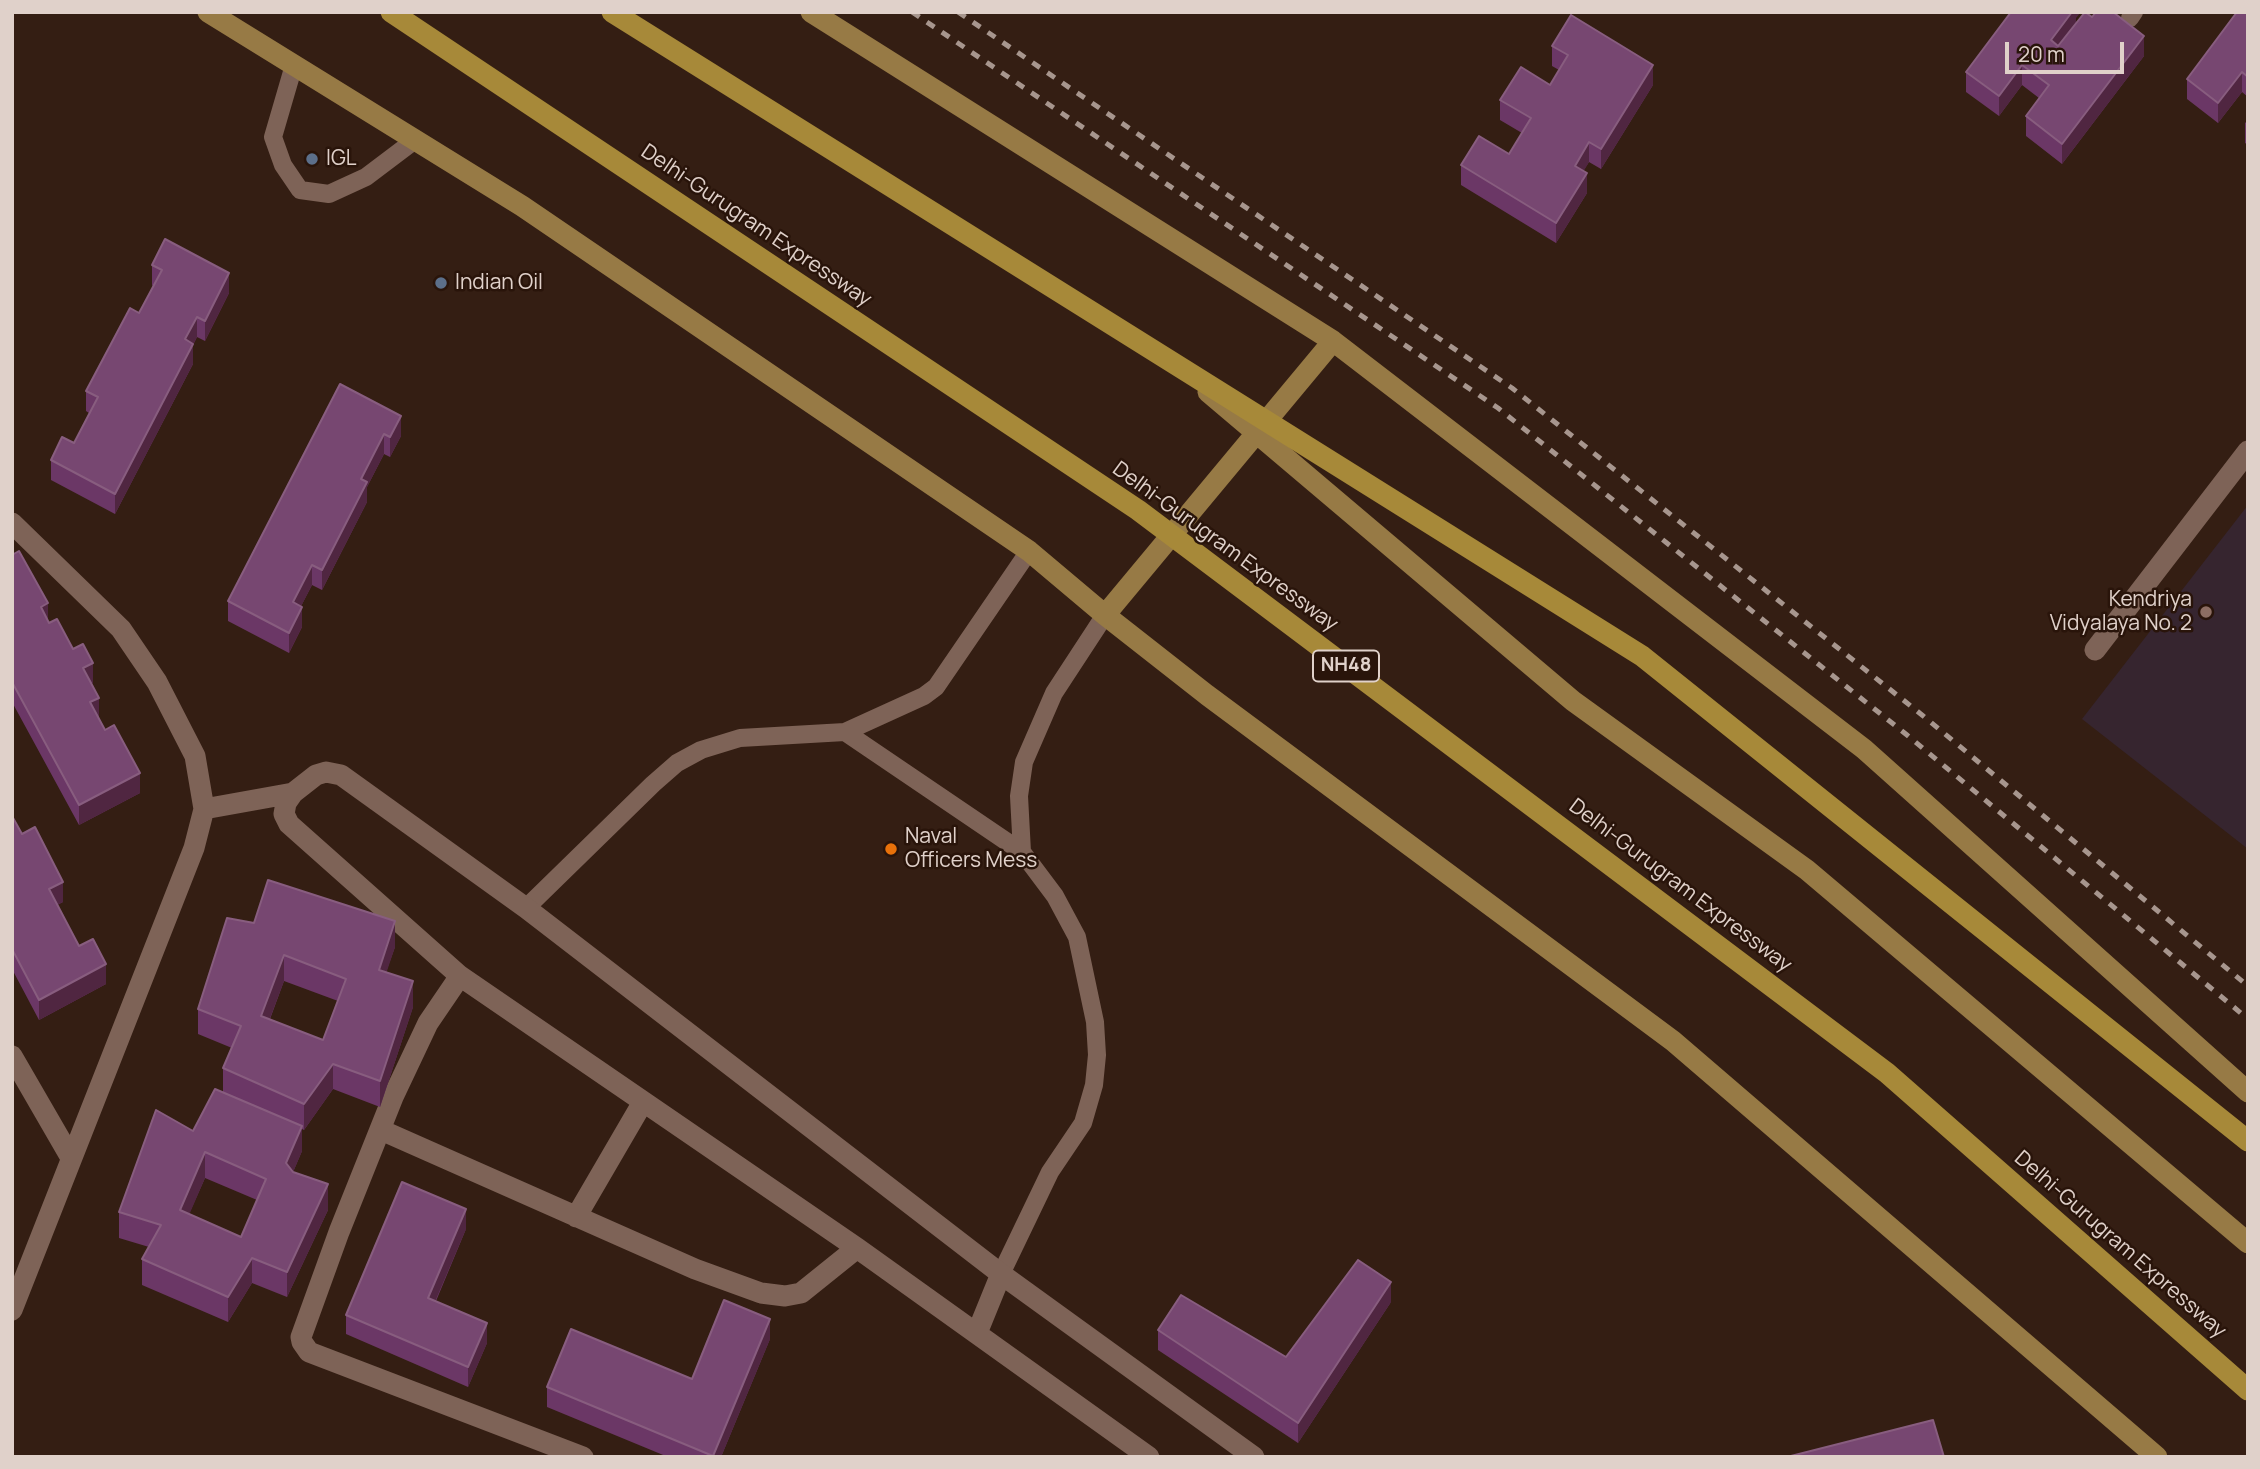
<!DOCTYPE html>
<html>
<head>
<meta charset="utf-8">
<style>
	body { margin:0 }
	#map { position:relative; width:2260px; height:1469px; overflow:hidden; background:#341e13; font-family:Manrope,sans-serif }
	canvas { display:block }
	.frame { position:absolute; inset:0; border:14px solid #e0d1ca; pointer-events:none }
	.scale { position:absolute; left:2005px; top:42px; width:119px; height:32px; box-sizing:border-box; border:4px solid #e0d1ca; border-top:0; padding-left:9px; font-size:21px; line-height:24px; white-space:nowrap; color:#e0d1ca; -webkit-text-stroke:5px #29140a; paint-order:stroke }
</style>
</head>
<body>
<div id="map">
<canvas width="2260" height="1469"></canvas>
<div class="frame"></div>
<div class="scale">20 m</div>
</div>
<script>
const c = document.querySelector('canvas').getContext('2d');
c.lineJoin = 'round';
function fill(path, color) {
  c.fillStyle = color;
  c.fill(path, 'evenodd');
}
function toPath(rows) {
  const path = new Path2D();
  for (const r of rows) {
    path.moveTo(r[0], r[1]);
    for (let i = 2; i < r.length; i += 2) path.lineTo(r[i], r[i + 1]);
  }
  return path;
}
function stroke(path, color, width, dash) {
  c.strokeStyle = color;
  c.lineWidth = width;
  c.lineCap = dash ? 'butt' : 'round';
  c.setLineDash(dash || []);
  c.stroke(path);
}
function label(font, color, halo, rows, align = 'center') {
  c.font = font + ' Manrope,sans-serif';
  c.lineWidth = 5;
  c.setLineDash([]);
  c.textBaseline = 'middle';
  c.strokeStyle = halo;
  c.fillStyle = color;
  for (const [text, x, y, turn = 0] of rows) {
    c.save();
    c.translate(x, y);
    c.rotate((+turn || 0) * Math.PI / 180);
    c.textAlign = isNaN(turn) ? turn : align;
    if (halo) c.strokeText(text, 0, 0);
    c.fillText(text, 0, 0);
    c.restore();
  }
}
const education = toPath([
	[2248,505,2248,849,2082,719]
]);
const lane = toPath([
	[2130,18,2134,12],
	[294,65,273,137,283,165,300,190,329,194,366,177,415,140],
	[845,732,1022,852,1055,896,1077,937,1095,1022,1097,1055,1094,1085,1083,1123,1050,1172,1001,1274],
	[1022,852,1019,796,1024,762,1054,693,1105,615],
	[526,908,653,784,677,763,701,750,740,738,845,732,924,696,936,687,1029,551]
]);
const street = toPath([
	[12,523,121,629,157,682,195,756,204,809,194,848,12,1310],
	[2095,650,2248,451],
	[204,809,293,793],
	[460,976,428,1023,393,1097,339,1232,301,1337,302,1342,309,1352,583,1457],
	[12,1056,71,1158],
	[381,1130,695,1269,761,1293,785,1296,801,1293,857,1248],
	[576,1217,643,1102],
	[977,1333,1001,1274],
	[1149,1457,857,1248,460,976,289,824,284,814,286,803,293,793,316,775,326,772,341,775,526,908,1001,1274,1254,1457]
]);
const primary = toPath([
	[208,12,522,206,1029,551,1105,615,1207,695,1673,1041,2157,1457],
	[811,12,1333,341,1864,749,2248,1092],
	[1208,392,1573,701,1807,870,2248,1243],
	[1105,615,1333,341]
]);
const highway = toPath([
	[391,12,1138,510,1887,1073,2248,1390],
	[612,12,1642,656,2248,1141]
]);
const rail = toPath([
	[912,12,1498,408,1907,735,2248,1019],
	[958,12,1512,388,1922,715,2248,986]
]);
const wall = toPath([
	[2248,12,2248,97,2242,92,2218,123,2187,99,2187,79],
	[2076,18,2076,23,2144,56,2062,164,2026,136,2026,116,2039,98,2022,85,1999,116,1966,92,1966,72],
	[1552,46,1653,85,1601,169,1589,162,1583,171,1587,193,1556,243,1461,185,1461,165,1509,154,1522,133,1500,120,1500,100,1550,85,1559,70,1552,66],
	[2248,120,2248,145,2245,143,2245,123],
	[152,265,229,293,205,341,197,337,193,345,193,364,115,514,51,480,51,460,74,443,89,413,86,411,86,391,139,313,153,286,152,285],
	[340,384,401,436,390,457,384,454,367,487,367,502,322,590,312,585,301,606,302,627,289,653,228,621,228,601],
	[12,555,49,623,73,649,93,683,91,683,99,718,140,793,79,825,12,702],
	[12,816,22,834,63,902,57,905,79,946,106,984,39,1020,12,969],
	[227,918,395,947,386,972,413,1007,380,1107,333,1089,304,1130,302,1129,302,1151,293,1172,328,1210,287,1297,252,1283,228,1322,142,1285,142,1259,149,1247,119,1238,119,1212,193,1131,223,1092,223,1068,232,1048,198,1034,198,1009],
	[284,981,338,1001,323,1040,270,1019],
	[205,1178,257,1200,241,1237,189,1214],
	[466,1229,436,1301,487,1343,468,1387,346,1334,346,1315],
	[1391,1302,1298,1443,1158,1350,1158,1330,1286,1357],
	[770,1339,721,1457,668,1457,547,1407,547,1387,692,1379]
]);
const shadedWall = toPath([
	[2072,12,2081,12,2076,18,2076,26,2051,60,2051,40],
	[2144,36,2144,56,2062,164,2062,144],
	[1653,65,1653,85,1601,169,1601,149],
	[2022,65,2022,85,1999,116,1999,96],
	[2242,72,2242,92,2218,123,2218,103],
	[1589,142,1589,162,1575,186,1575,166],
	[1587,173,1587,193,1556,243,1556,223],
	[229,273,229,293,205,341,205,321],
	[197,317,197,337,193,345,193,364,115,514,115,494,185,339],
	[401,416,401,436,390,457,390,437],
	[384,434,384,454,367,487,367,502,322,590,322,570,361,479],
	[312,565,312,585,293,622,293,602],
	[48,603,48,623,41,607],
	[302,607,302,627,289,653,289,633],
	[93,663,93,683,83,688,83,668],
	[99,698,99,718,90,722,90,702],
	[140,773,140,793,79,825,79,805],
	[63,882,63,902,49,909,49,889],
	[395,921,395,947,379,995,379,970],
	[284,955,284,981,261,1042,261,1016],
	[106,964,106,984,39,1020,39,1000],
	[413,981,413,1007,380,1107,380,1081],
	[333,1064,333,1089,304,1130,304,1104],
	[302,1126,302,1151,286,1189,286,1163],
	[205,1152,205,1178,180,1236,180,1210],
	[328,1184,328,1210,287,1297,287,1272],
	[466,1209,466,1229,428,1318,428,1298],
	[252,1258,252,1283,228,1322,228,1297],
	[1391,1282,1391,1302,1298,1443,1298,1423],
	[770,1319,770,1339,721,1457,713,1457],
	[487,1323,487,1343,468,1387,468,1367]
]);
const building = toPath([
	[2011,12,2072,12,2051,40,2058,46,2085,12,2092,17,2096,12,2113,12,2144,36,2062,144,2026,116,2049,85,2022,65,1999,96,1966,72,2011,12],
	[2237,12,2248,12,2248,77,2242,72,2218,103,2187,79,2237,12],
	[1571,15,1653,65,1601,149,1589,142,1575,166,1587,173,1556,223,1461,165,1479,136,1509,154,1531,118,1500,100,1521,67,1550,85,1568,55,1552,46,1571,15],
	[165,239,229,273,205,321,197,317,185,339,193,344,115,494,51,460,62,437,74,443,98,397,86,391,130,308,139,313,162,270,152,265,165,239],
	[340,384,401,416,390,437,384,434,361,479,367,482,322,570,312,565,293,602,302,607,289,633,228,601,340,384],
	[19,551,48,603,41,607,49,623,57,619,73,649,83,644,93,663,83,668,99,698,90,702,105,730,114,725,140,773,79,805,12,682,12,555,19,551],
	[12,816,22,834,35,827,63,882,49,889,79,946,93,939,106,964,39,1000,12,949,12,816],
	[268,880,395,921,379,970,413,981,380,1081,333,1064,304,1104,223,1068,241,1026,198,1009,227,918,254,923,268,880],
	[284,955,346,979,323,1040,261,1016,284,955],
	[215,1089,302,1126,286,1163,293,1172,328,1184,287,1272,252,1258,228,1297,142,1259,161,1225,119,1212,156,1110,193,1131,215,1089],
	[205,1152,266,1179,241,1237,180,1210,205,1152],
	[402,1182,466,1209,428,1298,487,1323,468,1367,346,1315,402,1182],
	[1358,1260,1391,1282,1298,1423,1158,1330,1181,1295,1286,1357,1358,1260],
	[724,1300,770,1319,713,1456,547,1387,571,1329,692,1379,724,1300],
	[1933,1420,1944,1457,1787,1457,1933,1420]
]);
const markers = [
	[312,159,7,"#5c6f8a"],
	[441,283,7,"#5c6f8a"],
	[2206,612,7,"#8d6e63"],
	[891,849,7,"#e8710a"]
];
const shields = [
	[1346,666,66]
];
const shieldNames = [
	["NH48",1346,666]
];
const poiNames = [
	["IGL",326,159],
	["Indian Oil",455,283],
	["Kendriya",2192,600,"right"],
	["Vidyalaya No. 2",2192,624,"right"],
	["Naval",905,837],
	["Officers Mess",905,861]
];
const streetNames = [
	["Delhi-Gurugram Expressway",756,226,34],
	["Delhi-Gurugram Expressway",1225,547,36],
	["Delhi-Gurugram Expressway",1680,886,37],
	["Delhi-Gurugram Expressway",2120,1245,41]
];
fill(education, '#36252f');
stroke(lane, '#7e6357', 18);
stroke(street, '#7e6357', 21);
stroke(primary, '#977a45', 21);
stroke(highway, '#a78939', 21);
stroke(rail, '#a7968e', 5, [9, 9]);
fill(wall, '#6b3766');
fill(shadedWall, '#502641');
fill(building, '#774771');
stroke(building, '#885d7f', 2);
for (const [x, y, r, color] of markers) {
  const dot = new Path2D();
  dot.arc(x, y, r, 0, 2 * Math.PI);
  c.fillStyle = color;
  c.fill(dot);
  stroke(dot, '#29140a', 2.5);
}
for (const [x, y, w] of shields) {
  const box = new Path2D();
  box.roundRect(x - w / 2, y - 15.5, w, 31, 5);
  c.fillStyle = '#29140a';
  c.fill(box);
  stroke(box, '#e0d1ca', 2);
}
label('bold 19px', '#e0d1ca', null, shieldNames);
label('21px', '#e0d1ca', '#29140a', poiNames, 'left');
label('21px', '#e0d1ca', '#29140a', streetNames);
</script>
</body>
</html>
